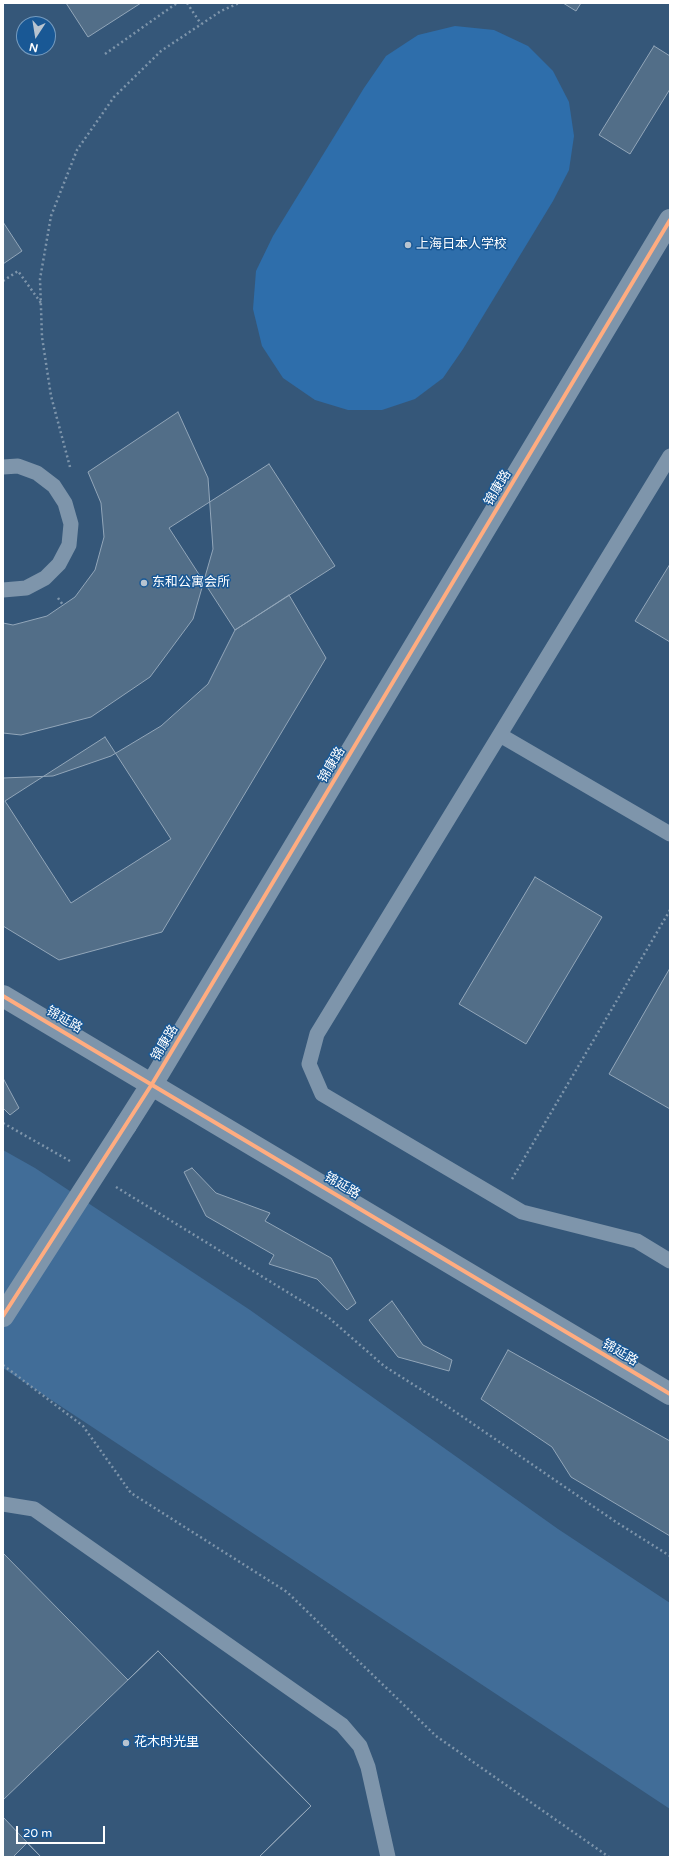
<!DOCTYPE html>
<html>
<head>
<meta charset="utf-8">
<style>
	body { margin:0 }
	#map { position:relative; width:673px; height:1860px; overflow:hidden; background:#355779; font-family:"Varela Round",sans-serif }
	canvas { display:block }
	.frame { position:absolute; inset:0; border:4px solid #fff; pointer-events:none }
	.north { position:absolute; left:16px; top:16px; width:40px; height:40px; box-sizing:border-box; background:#195895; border:1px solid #759bbf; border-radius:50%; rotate:192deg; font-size:11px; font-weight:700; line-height:16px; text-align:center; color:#fff }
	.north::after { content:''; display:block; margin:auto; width:14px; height:18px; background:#b8c4d0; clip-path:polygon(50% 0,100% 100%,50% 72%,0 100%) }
	.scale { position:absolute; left:16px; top:1826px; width:89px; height:18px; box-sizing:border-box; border:2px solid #fff; border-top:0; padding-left:5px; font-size:12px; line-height:14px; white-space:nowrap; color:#fff; -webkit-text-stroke:3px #195895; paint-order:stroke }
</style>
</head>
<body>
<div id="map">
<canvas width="673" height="1860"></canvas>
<div class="frame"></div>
<div class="north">N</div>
<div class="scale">20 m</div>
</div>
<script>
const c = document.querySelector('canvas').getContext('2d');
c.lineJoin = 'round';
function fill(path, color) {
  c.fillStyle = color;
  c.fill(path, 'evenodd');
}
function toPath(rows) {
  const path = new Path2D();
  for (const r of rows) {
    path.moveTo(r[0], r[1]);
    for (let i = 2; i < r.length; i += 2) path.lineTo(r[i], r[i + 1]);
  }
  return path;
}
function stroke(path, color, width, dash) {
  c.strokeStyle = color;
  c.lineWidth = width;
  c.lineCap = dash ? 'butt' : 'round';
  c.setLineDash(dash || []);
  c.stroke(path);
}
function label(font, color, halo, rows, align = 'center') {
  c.font = font + ' "Varela Round","Noto Sans SC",sans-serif';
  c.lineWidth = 3;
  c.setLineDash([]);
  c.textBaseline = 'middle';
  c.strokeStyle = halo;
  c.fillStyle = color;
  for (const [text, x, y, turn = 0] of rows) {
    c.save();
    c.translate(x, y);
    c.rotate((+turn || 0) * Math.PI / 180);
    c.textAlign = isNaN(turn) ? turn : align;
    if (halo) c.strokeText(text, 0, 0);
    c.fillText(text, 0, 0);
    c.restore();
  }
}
const green = toPath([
	[455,26,494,30,528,46,553,71,569,102,574,136,569,170,553,201,463,349,443,378,415,399,382,410,348,410,315,400,283,378,262,346,253,309,256,271,273,236,364,88,386,56,418,35]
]);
const water = toPath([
	[3,1150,35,1168,250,1310,558,1529,670,1603,670,1809,3,1368]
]);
const building = toPath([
	[66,3,141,3,88,37,66,3],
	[563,3,581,3,576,11,563,3],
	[654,46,670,56,670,89,630,154,599,135,654,46],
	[3,222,22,251,3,264,3,222],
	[178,412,208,478,213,549,193,619,150,677,91,717,21,735,3,733,3,623,13,625,47,616,75,597,95,570,104,537,101,503,88,472,178,412],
	[269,464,335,566,235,630,169,528,269,464],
	[670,564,670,642,635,621,670,564],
	[289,595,326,658,162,932,59,960,3,926,3,778,53,776,111,756,161,726,208,684,235,630,289,595],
	[105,737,171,839,71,903,5,801,105,737],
	[535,877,602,917,526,1044,459,1004,535,877],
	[670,968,670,1109,609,1074,670,968],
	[3,1078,19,1108,10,1115,3,1108,3,1078],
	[192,1168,216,1193,270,1213,265,1221,331,1258,356,1303,347,1310,317,1279,269,1264,274,1255,206,1216,184,1172,192,1168],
	[392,1301,423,1345,452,1360,449,1371,398,1357,369,1320,392,1301],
	[508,1350,670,1441,670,1536,571,1477,552,1447,481,1399,508,1350],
	[3,1553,128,1680,158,1651,311,1806,259,1857,41,1857,27,1843,13,1857,3,1857,3,1553],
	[158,1651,311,1806,259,1857,41,1857,3,1817,3,1800,158,1651]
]);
const path = toPath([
	[187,3,201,24],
	[105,54,177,3],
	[3,281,18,271,41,303],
	[70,467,51,396,42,337,40,279,51,216,77,150,114,97,161,51,221,11,239,3],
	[58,598,63,605],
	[3,1123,70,1161],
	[512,1179,670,910],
	[116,1187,328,1317,384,1366,444,1404,616,1522,670,1556],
	[3,1365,83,1426,131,1493,287,1592,436,1736,609,1857]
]);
const service = toPath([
	[670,456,317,1034,309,1064,322,1094,522,1212,637,1241,670,1261],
	[3,467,18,466,37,473,54,486,65,503,71,524,69,545,59,564,45,578,26,588,3,590],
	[500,735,670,834],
	[3,1504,34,1509,342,1725,360,1746,368,1767,388,1857]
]);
const minor = toPath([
	[3,996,670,1394],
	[126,1125,152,1084,670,220]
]);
const minorBridge = toPath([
	[3,1316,126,1125]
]);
const cycleway = toPath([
	[3,996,670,1394],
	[3,1316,152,1084,670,220]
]);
const markers = [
	[408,245,4,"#b8c4d0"],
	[144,583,4,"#b8c4d0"],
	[126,1743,4,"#b8c4d0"]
];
const poiNames = [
	["上海日本人学校",416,245],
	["东和公寓会所",152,583],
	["花木时光里",134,1743]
];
const streetNames = [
	["锦康路",498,488,-59],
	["锦康路",332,765,-59],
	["锦延路",64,1020,30],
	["锦康路",165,1043,-59],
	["锦延路",342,1186,31],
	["锦延路",620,1353,31]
];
fill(green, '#2e6eab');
fill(water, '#416d98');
fill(building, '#526e88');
stroke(building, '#92a6b9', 1);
stroke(path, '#7e95ab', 2.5, [2, 3]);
stroke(service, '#7e95ab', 15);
stroke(minor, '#7e95ab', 22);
stroke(minorBridge, '#7e95ab', 22);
stroke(cycleway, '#ffac80', 4);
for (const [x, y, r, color] of markers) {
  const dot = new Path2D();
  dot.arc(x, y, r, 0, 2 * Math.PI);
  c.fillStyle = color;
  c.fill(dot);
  stroke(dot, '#195895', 1.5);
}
label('13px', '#fff', '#195895', poiNames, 'left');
label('13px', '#fff', '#195895', streetNames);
</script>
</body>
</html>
